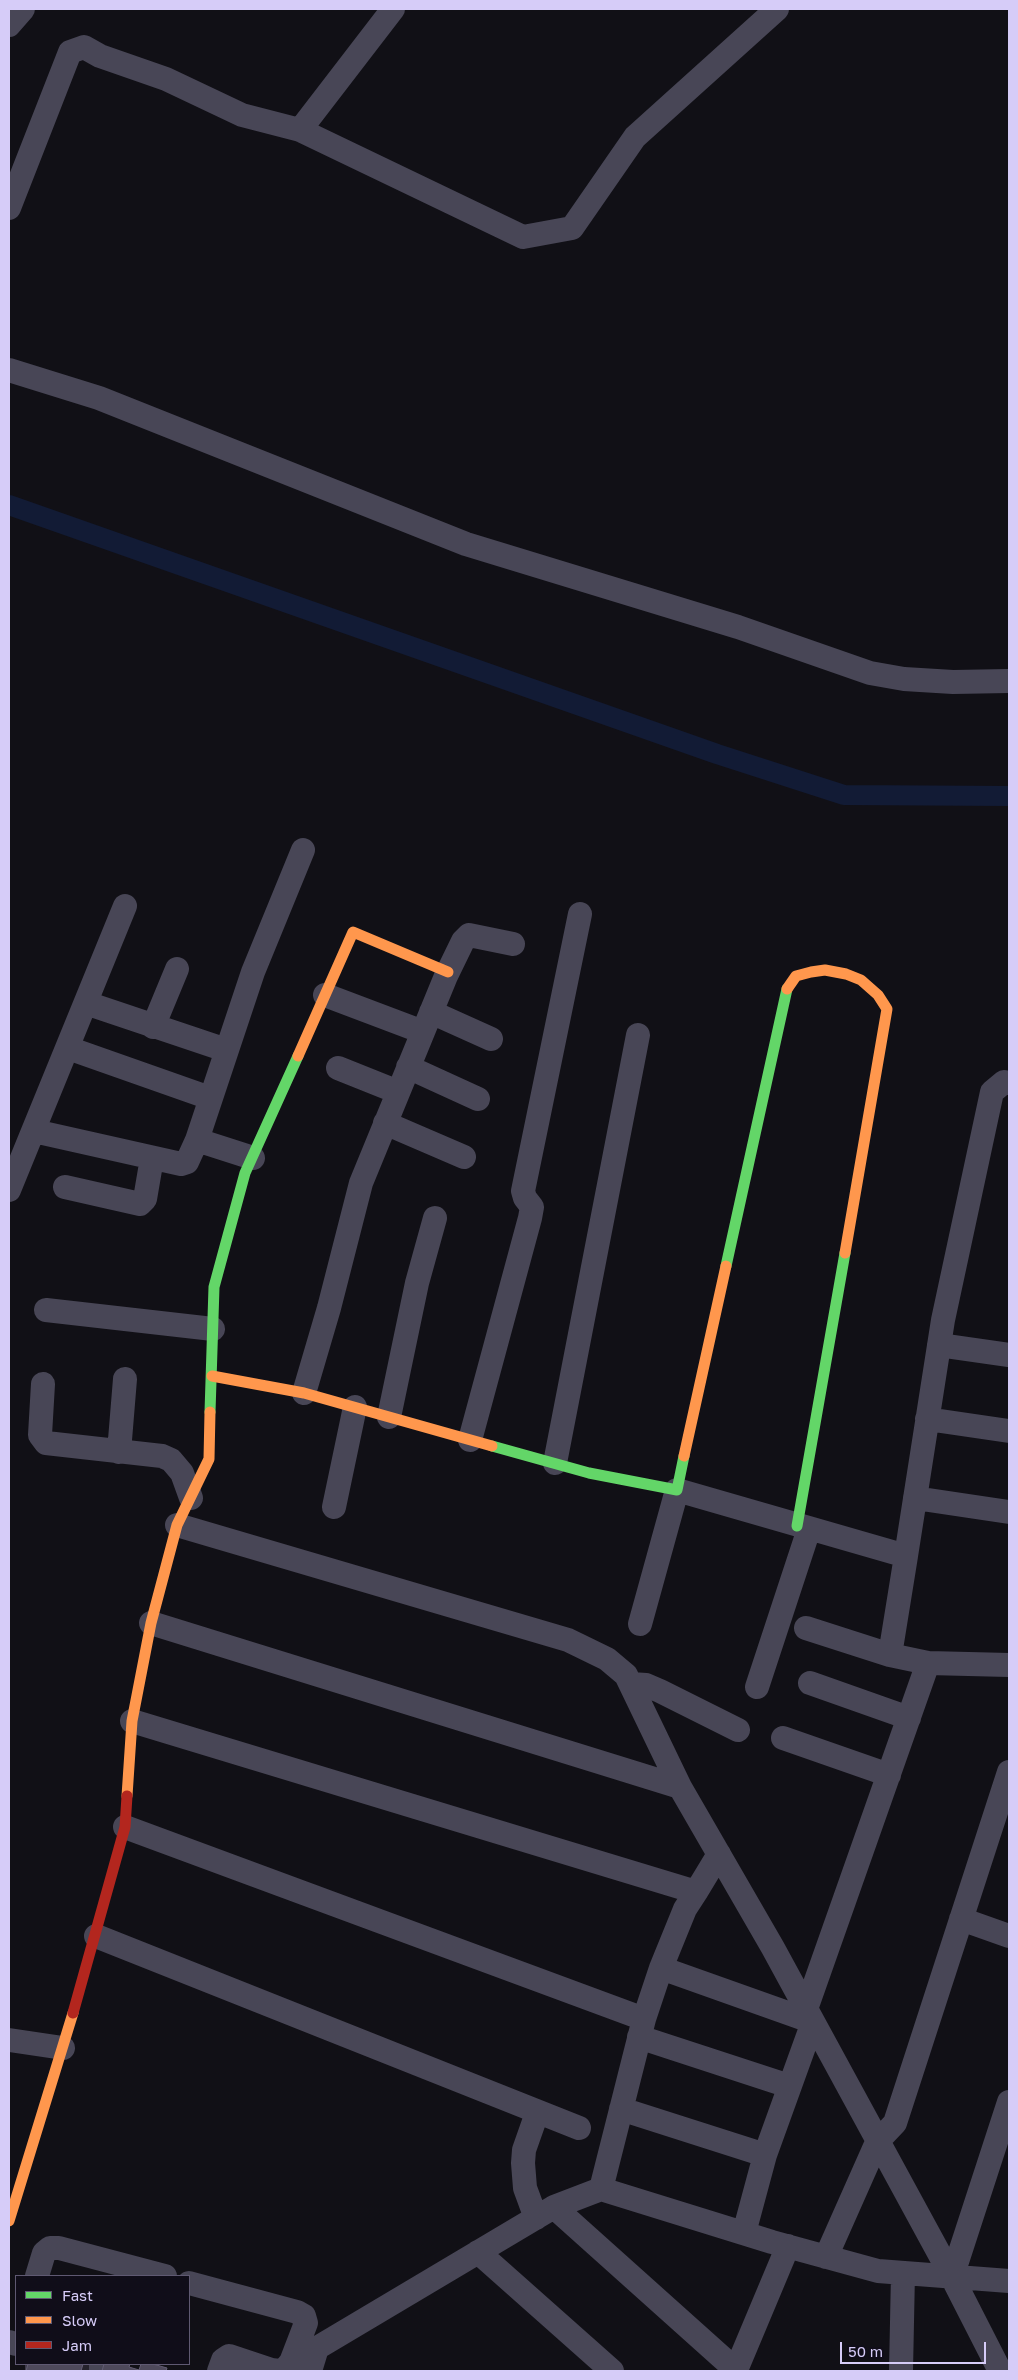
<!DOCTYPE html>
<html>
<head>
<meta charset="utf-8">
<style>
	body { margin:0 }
	#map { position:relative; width:1018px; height:2380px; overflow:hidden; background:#111016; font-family:"Golos Text",sans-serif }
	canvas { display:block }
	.frame { position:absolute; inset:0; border:10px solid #d6ccf8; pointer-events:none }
	.legend { position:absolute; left:15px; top:2275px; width:175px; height:90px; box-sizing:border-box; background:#100d19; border:1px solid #5f5972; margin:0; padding:6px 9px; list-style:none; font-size:15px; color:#d6ccf8 }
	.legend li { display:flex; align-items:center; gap:10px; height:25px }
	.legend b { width:25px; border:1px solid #5f5972 }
	.scale { position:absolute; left:840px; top:2342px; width:146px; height:22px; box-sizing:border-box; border:2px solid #d6ccf8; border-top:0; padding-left:6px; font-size:15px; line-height:18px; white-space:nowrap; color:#d6ccf8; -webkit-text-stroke:4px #100d19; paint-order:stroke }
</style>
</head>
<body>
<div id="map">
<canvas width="1018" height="2380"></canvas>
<div class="frame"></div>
<ul class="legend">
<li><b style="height:6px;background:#63d668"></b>Fast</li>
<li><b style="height:6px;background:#ff974d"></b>Slow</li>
<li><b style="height:6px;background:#b3261e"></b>Jam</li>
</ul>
<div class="scale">50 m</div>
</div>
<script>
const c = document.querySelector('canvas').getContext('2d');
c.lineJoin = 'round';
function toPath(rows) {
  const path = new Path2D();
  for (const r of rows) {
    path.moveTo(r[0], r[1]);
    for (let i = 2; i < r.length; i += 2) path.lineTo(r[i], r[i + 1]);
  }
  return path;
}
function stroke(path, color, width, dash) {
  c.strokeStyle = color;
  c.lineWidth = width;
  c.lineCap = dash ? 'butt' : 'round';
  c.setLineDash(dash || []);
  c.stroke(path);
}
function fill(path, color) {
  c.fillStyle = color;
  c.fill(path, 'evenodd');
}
const canal = toPath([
	[9,505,717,754,844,795,1009,796]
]);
const street = toPath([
	[9,25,23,9],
	[300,130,393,9],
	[9,208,70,52,84,47,100,56,166,79,242,115,300,130,523,237,572,228,635,137,777,9],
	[9,370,99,398,466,544,738,627,870,673,904,679,953,682,1009,681],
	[325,995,423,1032],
	[86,1003,226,1050],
	[431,1012,491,1039],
	[153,1027,177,969],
	[68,1048,210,1098],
	[408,1067,478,1099],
	[338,1068,398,1092],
	[385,1123,464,1157],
	[34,1131,181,1164,187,1162,197,1140,253,1158],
	[197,1140,253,972,303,850],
	[65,1187,140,1204,145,1199,152,1158],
	[9,1190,125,906],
	[46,1310,213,1329],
	[939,1345,1009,1355],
	[43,1384,40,1435,46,1443,162,1456,171,1460,182,1473,191,1498],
	[304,1393,329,1308,361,1183,446,976,463,941,469,935,513,944],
	[389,1417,417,1283,435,1218],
	[927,1419,1009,1431],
	[470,1440,530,1218,532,1207,525,1198,523,1191,580,914],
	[119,1452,125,1379],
	[555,1463,638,1035],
	[915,1498,1009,1512],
	[334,1507,355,1407],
	[177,1525,568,1640,607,1659,626,1675,680,1787,773,1948,952,2277],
	[151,1623,680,1787],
	[640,1624,677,1490,906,1556,943,1320,992,1092,1004,1082,1009,1083],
	[806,1628,890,1655,928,1663,1009,1665],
	[890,1655,906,1556],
	[810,1683,909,1718],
	[631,1684,646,1685,660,1691,738,1730],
	[757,1687,809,1529],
	[132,1721,696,1892,685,1909,661,1968,644,2019,601,2189,772,2242,878,2271,1009,2281],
	[783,1738,889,1775],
	[125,1827,644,2019],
	[696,1892,719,1854],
	[961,1919,1009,1936],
	[96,1936,579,2128],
	[661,1968,813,2022,765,2155,744,2233],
	[806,2009,928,1663],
	[639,2037,789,2086],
	[9,2040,63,2048],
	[621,2109,765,2155],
	[554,2207,737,2371],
	[536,2218,525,2188,523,2163,524,2150,537,2113],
	[478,2252,612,2371],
	[826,2257,877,2142,895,2123,1009,1772],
	[37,2276,44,2253,50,2248,59,2248,165,2276],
	[189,2283,297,2312,304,2316,306,2323,291,2362,286,2368,280,2371,271,2370,229,2356,223,2360,219,2371],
	[9,2342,16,2344],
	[81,2364,105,2371],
	[736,2370,788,2246],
	[310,2371,317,2348,554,2207,601,2189],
	[901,2371,903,2273],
	[1000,2371,952,2277,1009,2102]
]);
const fast = toPath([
	[726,1266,787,989],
	[210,1412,214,1287,245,1173,298,1056],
	[492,1446,589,1473,677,1490,684,1456],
	[797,1526,845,1253]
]);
const slow = toPath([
	[787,989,796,976,811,972,825,970,846,974,861,980,878,995,887,1009,845,1253],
	[298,1056,353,932,448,972],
	[212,1376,304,1393,492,1446],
	[684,1456,726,1266],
	[127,1796,132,1721,151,1623,177,1525,209,1459,210,1412],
	[9,2221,73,2013]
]);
const jam = toPath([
	[73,2013,125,1827,127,1796]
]);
const wall = toPath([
	[25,2364,89,2364,89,2371,25,2371]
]);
const shadedWall = toPath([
	[83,2364,89,2364,89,2371,81,2371]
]);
const building = toPath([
	[28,2364,83,2364,81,2371,26,2371,28,2364],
	[104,2364,130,2364,129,2367,139,2370,141,2364,153,2364,167,2368,166,2371,102,2371,104,2364]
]);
stroke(canal, '#121b35', 20);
stroke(street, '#484656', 24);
stroke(fast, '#63d668', 11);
stroke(slow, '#ff974d', 11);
stroke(jam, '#b3261e', 11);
fill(wall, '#3d3948');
fill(shadedWall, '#25222c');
fill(building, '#4e495b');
stroke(building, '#635d74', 1);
</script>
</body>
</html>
